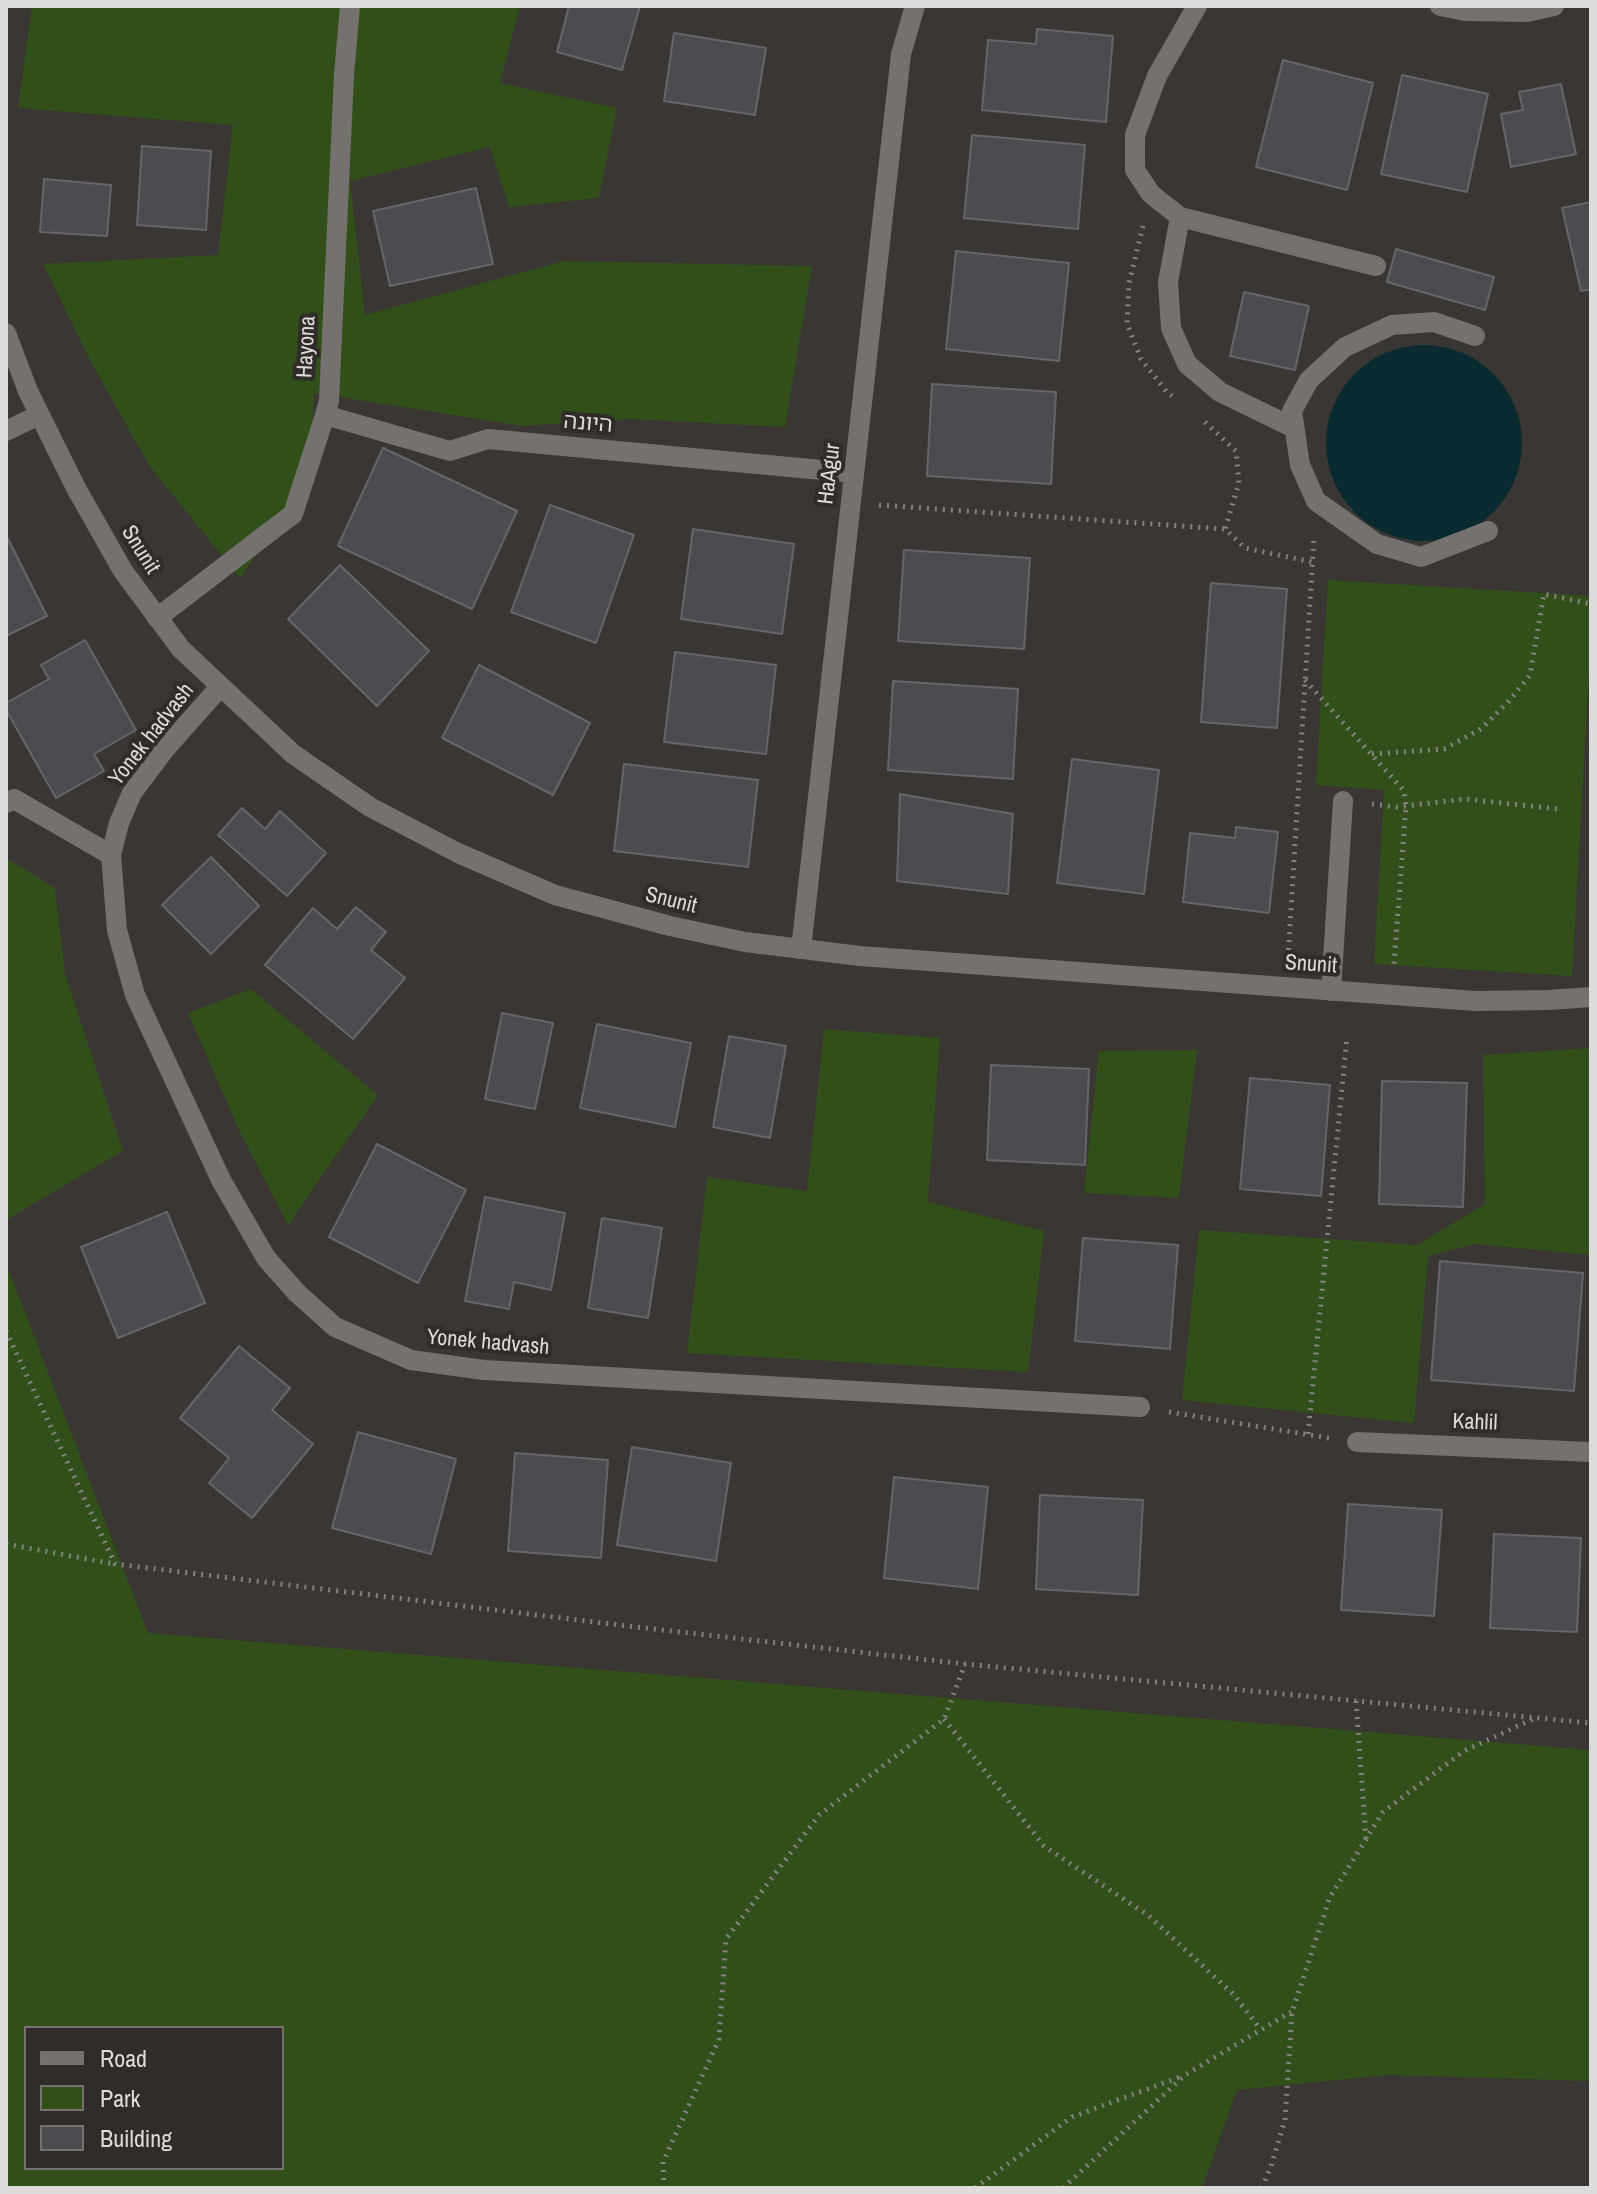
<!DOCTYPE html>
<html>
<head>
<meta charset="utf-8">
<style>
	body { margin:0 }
	#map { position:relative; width:1597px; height:2194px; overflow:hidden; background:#393634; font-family:"Archivo Narrow",sans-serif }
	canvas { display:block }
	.frame { position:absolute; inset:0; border:8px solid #dedcda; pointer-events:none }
	.legend { position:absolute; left:24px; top:2026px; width:260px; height:144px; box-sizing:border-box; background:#2f2c2a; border:2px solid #757270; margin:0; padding:10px 14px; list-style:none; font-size:24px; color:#dedcda }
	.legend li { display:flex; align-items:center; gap:16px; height:40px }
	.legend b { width:40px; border:2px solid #757270 }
</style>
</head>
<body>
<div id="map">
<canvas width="1597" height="2194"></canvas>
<div class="frame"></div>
<ul class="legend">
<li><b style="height:10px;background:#75716e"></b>Road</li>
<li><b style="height:22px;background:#334f19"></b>Park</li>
<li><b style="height:22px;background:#4c4b4f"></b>Building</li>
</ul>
</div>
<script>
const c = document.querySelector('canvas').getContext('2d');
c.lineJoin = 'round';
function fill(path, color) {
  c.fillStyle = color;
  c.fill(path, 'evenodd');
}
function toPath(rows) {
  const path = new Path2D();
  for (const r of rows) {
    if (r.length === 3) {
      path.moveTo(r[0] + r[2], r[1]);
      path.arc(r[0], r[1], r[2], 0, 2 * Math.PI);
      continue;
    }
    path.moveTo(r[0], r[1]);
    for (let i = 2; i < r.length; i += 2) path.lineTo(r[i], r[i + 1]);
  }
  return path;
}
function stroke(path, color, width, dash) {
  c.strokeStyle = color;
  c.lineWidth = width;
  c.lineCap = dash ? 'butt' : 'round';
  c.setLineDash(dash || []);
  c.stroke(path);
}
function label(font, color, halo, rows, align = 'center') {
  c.font = font + ' "Archivo Narrow","Noto Sans Hebrew",sans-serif';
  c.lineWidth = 8;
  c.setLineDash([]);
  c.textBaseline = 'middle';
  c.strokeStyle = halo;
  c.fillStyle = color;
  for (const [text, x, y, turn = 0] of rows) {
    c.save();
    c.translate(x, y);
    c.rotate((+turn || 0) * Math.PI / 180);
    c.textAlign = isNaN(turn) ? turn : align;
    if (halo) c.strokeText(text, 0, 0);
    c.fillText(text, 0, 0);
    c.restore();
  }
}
const green = toPath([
	[32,6,520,6,500,83,617,108,599,198,509,207,490,147,350,181,365,315,564,261,812,266,785,427,630,419,523,426,314,393,310,475,240,578,149,465,92,364,43,264,218,255,233,125,18,108],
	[1328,580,1591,596,1591,637,1572,976,1374,964,1384,790,1316,785],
	[6,858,55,888,65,974,123,1151,6,1220],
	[251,989,378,1095,288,1225,240,1132,188,1013],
	[824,1029,940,1038,928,1202,1044,1231,1028,1372,687,1353,707,1177,807,1191],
	[1591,1048,1591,1255,1475,1244,1428,1256,1414,1423,1182,1400,1199,1230,1417,1245,1485,1204,1483,1055],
	[1197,1050,1179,1198,1084,1193,1099,1051],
	[6,1263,148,1633,1591,1750,1591,2081,1388,2075,1237,2090,1202,2188,6,2188],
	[282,2028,282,2168,26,2168,26,2028]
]);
const water = toPath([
	[1424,443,98]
]);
const building = toPath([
	[569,6,640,6,622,70,557,52,569,6],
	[1037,29,1113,36,1106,122,982,110,988,40,1036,44,1037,29],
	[674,33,766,48,755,115,664,101,674,33],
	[1283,60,1373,83,1347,190,1256,167,1283,60],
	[1402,75,1488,94,1467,192,1381,174,1402,75],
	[1561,84,1576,154,1511,167,1501,114,1523,110,1519,92,1561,84],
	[972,135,1085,145,1078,229,964,218,972,135],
	[142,146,211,151,206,230,137,225,142,146],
	[44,179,111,185,107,236,40,232,44,179],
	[476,188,493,264,390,286,373,211,476,188],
	[1591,202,1591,289,1581,291,1562,208,1591,202],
	[1396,249,1494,277,1485,310,1387,282,1396,249],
	[956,251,1069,263,1059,361,946,349,956,251],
	[1244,292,1309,306,1295,370,1230,356,1244,292],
	[932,384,1056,392,1051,484,927,476,932,384],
	[383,448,517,511,472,609,338,546,383,448],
	[550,505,634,535,596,643,511,612,550,505],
	[693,529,794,544,782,634,681,619,693,529],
	[6,535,47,616,6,636,6,535],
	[904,550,1030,558,1024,649,898,641,904,550],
	[340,565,429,651,377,706,288,619,340,565],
	[1211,583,1287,589,1277,728,1201,722,1211,583],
	[85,640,136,730,94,754,104,771,56,798,6,710,6,703,49,679,41,665,85,640],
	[675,652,776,665,766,754,664,742,675,652],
	[479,665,590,723,553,795,442,738,479,665],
	[893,681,1018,689,1013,779,888,770,893,681],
	[1072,759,1159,770,1144,894,1057,883,1072,759],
	[624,764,758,780,748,867,614,851,624,764],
	[900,794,1013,814,1008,894,897,881,900,794],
	[242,808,265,829,280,811,326,853,287,896,218,835,242,808],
	[1236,827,1278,832,1269,913,1183,902,1190,833,1235,838,1236,827],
	[211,857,259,906,211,954,162,905,211,857],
	[356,907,386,932,371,950,405,978,353,1039,265,965,313,908,337,929,356,907],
	[502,1013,553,1023,535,1109,485,1099,502,1013],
	[597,1024,691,1043,675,1127,580,1108,597,1024],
	[729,1036,786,1046,770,1138,713,1127,729,1036],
	[991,1065,1089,1069,1085,1165,987,1160,991,1065],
	[1250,1078,1330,1085,1321,1196,1240,1189,1250,1078],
	[1382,1081,1467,1083,1463,1207,1379,1204,1382,1081],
	[377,1144,466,1190,418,1283,329,1237,377,1144],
	[485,1197,565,1213,551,1290,514,1282,509,1309,465,1301,485,1197],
	[167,1212,205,1303,118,1338,81,1247,167,1212],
	[602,1218,662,1228,648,1318,588,1308,602,1218],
	[1083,1238,1178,1245,1170,1349,1075,1341,1083,1238],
	[1440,1261,1583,1273,1574,1391,1431,1380,1440,1261],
	[239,1346,290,1388,272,1410,313,1444,252,1518,209,1483,229,1458,180,1418,239,1346],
	[358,1432,456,1459,431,1554,332,1528,358,1432],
	[632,1447,731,1463,716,1561,617,1545,632,1447],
	[515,1453,608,1460,601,1558,508,1551,515,1453],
	[894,1477,988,1487,978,1589,884,1578,894,1477],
	[1040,1495,1143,1500,1138,1595,1036,1589,1040,1495],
	[1348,1504,1442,1510,1434,1616,1341,1610,1348,1504],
	[1494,1534,1581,1538,1577,1632,1490,1628,1494,1534]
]);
const path = toPath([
	[1143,226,1129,283,1127,324,1141,359,1166,391,1172,396],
	[1205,422,1236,451,1239,483,1225,529,1245,548,1312,562],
	[879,505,1225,529],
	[1305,680,1404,791,1406,806,1394,964],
	[1372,754,1444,749,1481,729,1509,701,1530,675,1544,594,1591,604],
	[1372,804,1397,807,1465,799,1558,809],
	[1288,958,1314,537],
	[6,1331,115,1564,653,1629,965,1664,1591,1723],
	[1169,1412,1329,1438],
	[1308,1434,1347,1037],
	[6,1544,114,1564],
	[1356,1701,1366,1839],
	[944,1719,1044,1846,1149,1916,1234,1995,1261,2030],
	[664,2188,663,2162,719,2039,726,1939,819,1815,944,1719,965,1664],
	[975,2188,1072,2117,1180,2077],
	[1063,2188,1185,2075,1291,2012],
	[1262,2188,1271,2166,1285,2120,1292,2012,1330,1897,1383,1812,1464,1751,1533,1719]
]);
const lane = toPath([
	[1197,6,1157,76,1135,135,1135,170,1151,194,1180,217,1376,266],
	[1180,217,1168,282,1171,328,1187,364,1220,392,1294,428],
	[1475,336,1434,322,1392,325,1345,347,1309,380,1292,411,1300,465,1316,501,1377,544,1421,557,1488,531],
	[6,803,14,799,111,855],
	[1331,991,1343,801]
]);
const street = toPath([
	[1440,6,1465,11,1527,12,1554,6],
	[325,415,450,451,488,439,854,473],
	[6,431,39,415],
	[157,618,293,514,325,415,329,401,344,75,350,6],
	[220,687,165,749,132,793,119,823,111,855,117,930,135,995,221,1180,266,1258,297,1293,335,1327,411,1360,484,1370,1140,1407],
	[801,949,901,54,915,6],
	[1357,1442,1591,1452]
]);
const secondary = toPath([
	[6,333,28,391,76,488,123,571,181,649,293,754,370,807,458,853,555,895,670,926,745,942,860,956,1476,1001,1549,1000,1591,997]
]);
const streetNames = [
	["Hayona",307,347,-87],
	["היונה",588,424,5],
	["HaAgur",830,474,-83],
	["Snunit",140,550,58],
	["Yonek hadvash",152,735,-52],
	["Snunit",671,901,14],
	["Snunit",1311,965,4],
	["Yonek hadvash",488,1343,5],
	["Kahlil",1475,1423,2]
];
fill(green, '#334f19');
fill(water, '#092a2f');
fill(building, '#4c4b4f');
stroke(building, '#666569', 2);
stroke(path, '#848280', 5, [2, 6]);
stroke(lane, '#75716e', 20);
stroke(street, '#75716e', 20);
stroke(secondary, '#75716e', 20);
label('22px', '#dedcda', '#2f2c2a', streetNames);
</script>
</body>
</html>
